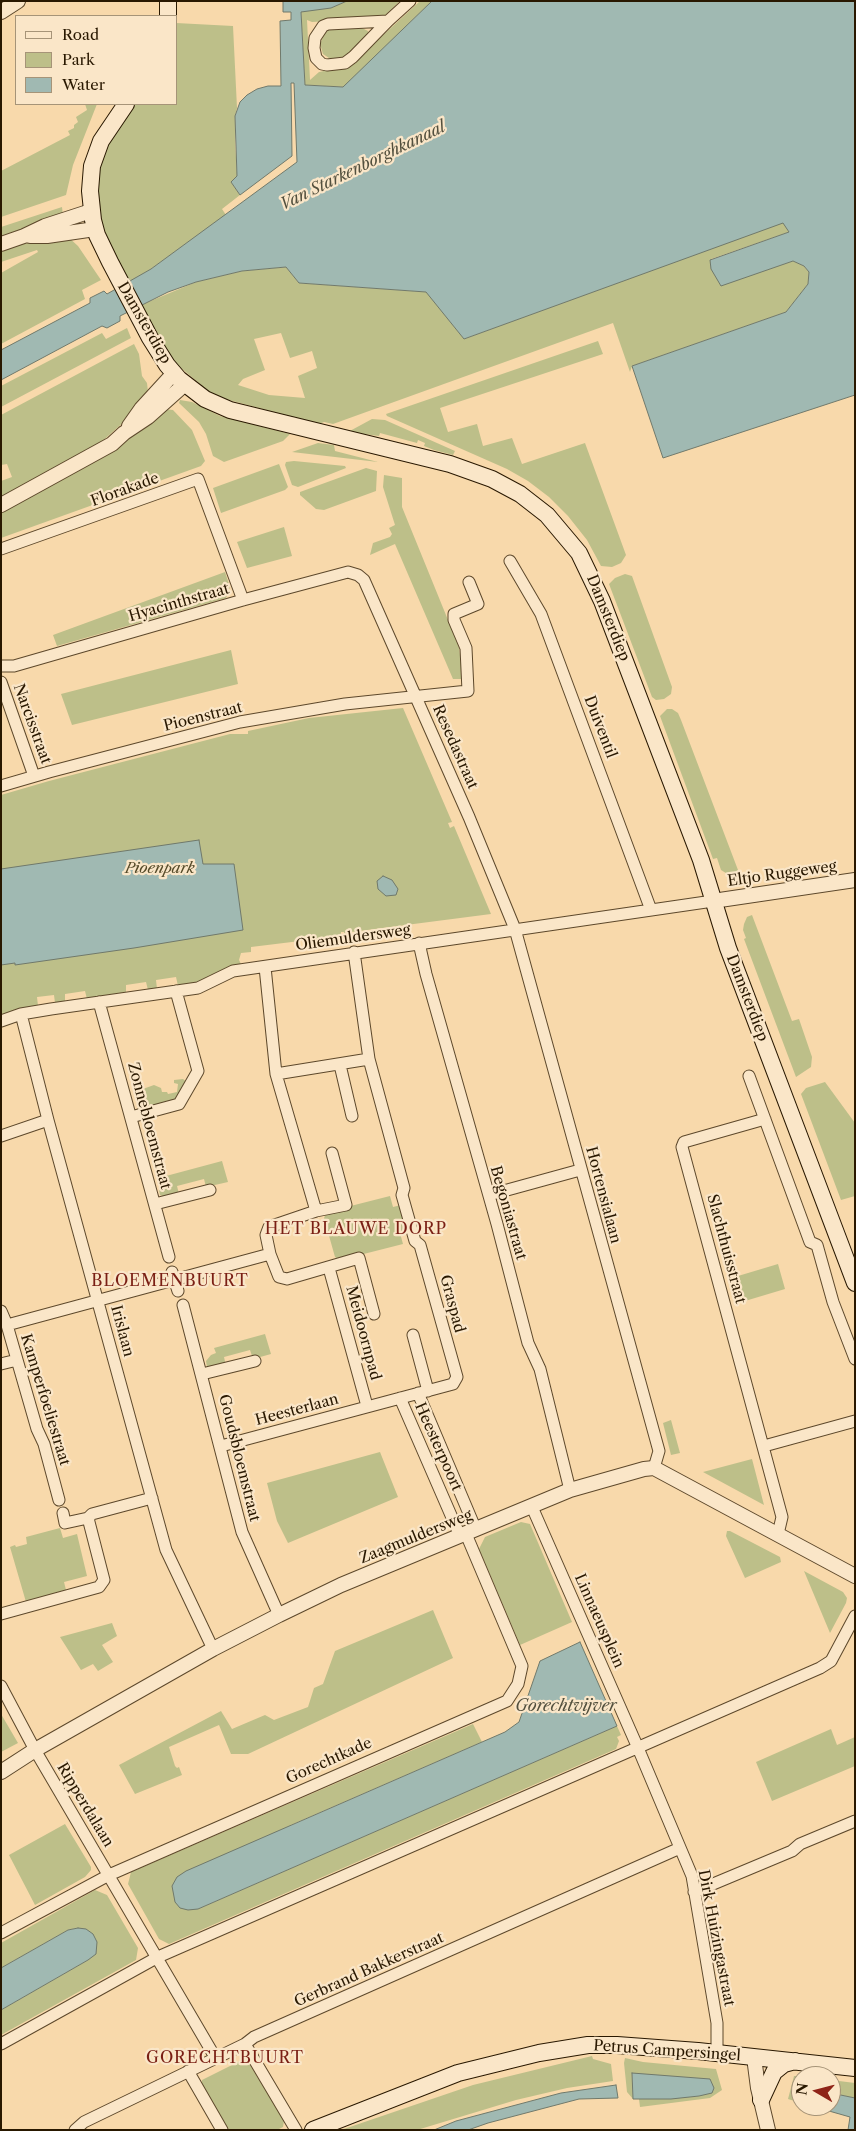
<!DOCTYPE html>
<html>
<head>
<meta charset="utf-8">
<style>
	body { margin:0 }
	#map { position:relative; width:856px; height:2131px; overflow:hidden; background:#f8d9ab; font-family:"Libre Caslon Text",serif }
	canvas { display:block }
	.frame { position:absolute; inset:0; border:2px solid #291800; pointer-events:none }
	.legend { position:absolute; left:15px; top:15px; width:162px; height:90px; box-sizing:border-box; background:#fae6c8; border:1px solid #a69478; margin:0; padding:6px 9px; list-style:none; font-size:15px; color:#291800 }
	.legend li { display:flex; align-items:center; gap:10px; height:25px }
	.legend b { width:25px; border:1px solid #a69478 }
	.north { position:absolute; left:791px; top:2066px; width:50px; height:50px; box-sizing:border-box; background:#fae6c8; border:1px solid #a69478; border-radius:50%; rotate:278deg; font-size:14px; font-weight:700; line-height:20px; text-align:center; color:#291800 }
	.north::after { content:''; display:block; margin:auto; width:18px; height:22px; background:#8f2418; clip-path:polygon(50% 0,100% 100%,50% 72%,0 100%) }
</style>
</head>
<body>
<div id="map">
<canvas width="856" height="2131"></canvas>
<div class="frame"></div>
<ul class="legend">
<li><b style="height:6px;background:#fae6c8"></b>Road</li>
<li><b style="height:14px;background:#bdbf89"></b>Park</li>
<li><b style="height:14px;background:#a0b9b2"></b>Water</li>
</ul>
<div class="north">N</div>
</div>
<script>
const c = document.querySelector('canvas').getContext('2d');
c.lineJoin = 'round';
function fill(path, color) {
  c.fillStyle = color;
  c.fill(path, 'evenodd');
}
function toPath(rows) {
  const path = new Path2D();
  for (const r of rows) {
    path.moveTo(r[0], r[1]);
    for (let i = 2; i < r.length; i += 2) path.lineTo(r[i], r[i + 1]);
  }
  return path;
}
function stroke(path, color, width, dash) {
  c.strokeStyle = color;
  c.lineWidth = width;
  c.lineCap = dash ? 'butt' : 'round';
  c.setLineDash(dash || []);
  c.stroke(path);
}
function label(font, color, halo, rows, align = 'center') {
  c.font = font + ' "Libre Caslon Text",serif';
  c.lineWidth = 4.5;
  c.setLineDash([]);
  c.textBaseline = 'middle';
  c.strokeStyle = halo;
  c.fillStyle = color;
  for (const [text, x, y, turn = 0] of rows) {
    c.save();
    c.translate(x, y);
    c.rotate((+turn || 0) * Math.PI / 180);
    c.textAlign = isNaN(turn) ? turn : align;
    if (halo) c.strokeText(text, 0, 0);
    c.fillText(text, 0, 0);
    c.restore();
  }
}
const green = toPath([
	[347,1,400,1,382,18,312,22,307,20,310,80,319,72,344,67,355,61,420,1,432,1,344,87,305,85,301,11,331,8],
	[176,23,233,26,237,108,235,116,235,143,237,172,237,176,231,182,240,195,222,209,226,215,151,269,128,283,103,236,97,178,103,151,133,104,176,104],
	[358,26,368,31,368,37,350,56,332,60,323,54,320,44,326,30,331,28],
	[85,104,97,104,73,165,66,195,1,217,1,171,70,135,68,131,74,128,74,125,78,122,76,117,87,110],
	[62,207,63,216,1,236,1,227],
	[783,222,789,232,711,259,721,285,793,261,804,266,809,272,808,284,786,312,632,366,630,372,613,323,333,424,324,422,319,424,214,396,174,362,141,305,196,282,242,271,286,267,299,283,427,292,464,339],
	[281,333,290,358,312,351,317,368,298,376,305,398,269,395,238,385,243,379,265,370,254,339],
	[67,236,78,246,101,280,82,290,85,299,1,344,1,273,38,252,37,250,1,262,1,250,23,244],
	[127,328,131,338,1,407,1,386,102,333,106,339],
	[598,341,603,354,440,408,448,432,477,424,483,446,512,438,522,464,585,443,626,555,621,563,612,567,601,566,587,540,568,516,549,497,528,481,507,469,387,416,386,414],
	[134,344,139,354,142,376,147,383,148,392,126,420,98,445,1,497,1,481,12,477,7,464,1,465,1,415],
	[180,400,192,402,220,416,290,434,283,441,224,462,213,456,206,434,199,422,179,403],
	[164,409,173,410,192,430,205,461,201,466,1,538,1,513,123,443],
	[372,419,385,420,455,451,453,455,434,450,424,446,425,443,418,440,417,443,380,433,379,436,348,432],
	[318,443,334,445,335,451,378,462,292,452],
	[294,461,345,466,346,468,298,487,292,485,285,465,286,462],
	[279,464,288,487,285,490,221,513,213,488],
	[366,468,377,471,376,491,324,510,316,509,300,495,300,492],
	[384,475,402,478,402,507,459,647,463,679,453,679,395,544,370,555,373,543,390,537,392,534,389,528,395,525,383,487],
	[284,527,292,556,247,568,237,542],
	[225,572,230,587,226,598,57,646,53,635],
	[625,574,632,576,672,687,671,694,664,699,656,700,652,697,609,584,615,578],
	[231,650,238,684,72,725,61,694],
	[403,708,452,822,448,823,450,828,454,826,491,914,344,933,344,932,341,932,341,936,251,947,251,952,241,953,239,960,241,964,224,969,199,982,178,986,176,977,156,980,157,989,148,990,146,982,126,985,126,993,87,999,85,991,65,994,65,1002,55,1003,54,995,37,997,38,1006,1,1015,1,795,49,781,230,734,248,734,248,731,309,718],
	[667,709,672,709,678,713,681,720,738,870,736,875,729,875,721,870,717,858,713,859,660,716],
	[752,915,792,1021,799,1019,812,1057,811,1067,796,1077,744,939,746,938,743,930,744,924,747,917],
	[183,1079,188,1083,176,1102,145,1111,140,1090,154,1085,161,1088,162,1092,167,1092,168,1094,177,1092,178,1084,174,1083,174,1080],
	[825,1082,855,1123,855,1196,841,1200,801,1094,806,1088],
	[222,1161,228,1182,206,1187,204,1179,177,1186,179,1194,165,1197,160,1195,159,1190,168,1183,166,1176],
	[390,1196,393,1207,401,1205,408,1231,400,1233,403,1244,340,1260,335,1257,324,1218,327,1212],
	[778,1264,785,1289,735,1304,728,1279],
	[265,1334,271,1354,253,1359,250,1350,224,1357,226,1366,207,1367,206,1361,211,1355,216,1353,214,1348],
	[671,1420,680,1453,671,1455,663,1423],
	[380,1452,398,1497,288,1543,277,1521,267,1483],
	[752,1459,764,1505,703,1472],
	[521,1522,530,1524,572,1622,520,1645,479,1549,485,1537],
	[60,1528,63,1538,77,1534,87,1576,64,1582,66,1590,26,1602,10,1547,15,1545,16,1547,27,1544,26,1537],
	[727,1531,730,1531,780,1557,781,1562,745,1578,726,1536],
	[804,1571,843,1592,847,1598,846,1603,830,1633],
	[433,1610,453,1658,248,1754,231,1754,219,1725,169,1747,175,1766,177,1768,179,1767,182,1775,135,1794,119,1765,221,1711,232,1729,265,1715,274,1720,308,1707,314,1688,323,1684,335,1651],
	[112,1623,117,1636,102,1645,113,1662,98,1671,93,1664,81,1670,60,1637],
	[1,1714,18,1743,1,1752],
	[473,1724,482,1742,291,1825,198,1909,617,1726,621,1735,617,1737,619,1741,616,1749,169,1944,159,1939,128,1884,131,1872],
	[831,1729,837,1745,855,1737,855,1766,772,1801,756,1762],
	[65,1824,91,1867,91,1870,85,1877,35,1905,9,1855],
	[95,1890,107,1895,138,1948,136,1960,1,2035,1,2010,88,1960,78,1928,68,1930,1,1968,1,1943],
	[592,2056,593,2059,611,2064,613,2081,567,2088,516,2100,417,2130,341,2130,473,2085],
	[246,2058,284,2121,283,2127,277,2130,229,2130,202,2084,202,2080],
	[625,2058,643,2062,716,2069,722,2090,710,2098,640,2107,639,2099,700,2096,632,2074,633,2099,627,2092,624,2063],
	[794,2076,801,2076,801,2103,788,2099],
	[831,2080,855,2083,855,2098,831,2093]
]);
const water = toPath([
	[283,1,347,1,331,8,301,12,305,85,343,87,432,1,855,1,855,395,663,458,632,366,786,312,808,284,809,272,804,266,793,261,721,286,711,269,710,260,789,232,783,223,464,339,426,292,299,283,286,267,242,271,196,282,168,292,120,316,120,321,107,328,102,326,1,380,1,350,90,303,90,298,104,291,107,294,151,269,297,162,294,83,291,83,292,156,240,195,231,182,237,176,235,116,240,102,247,95,257,89,268,86,281,86,280,21,291,20,291,12,283,12,283,1],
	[199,840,203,864,234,864,243,930,134,948,15,965,15,963,1,965,1,869,199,840],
	[383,876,392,880,398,889,396,895,386,896,378,889,377,881,383,876],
	[580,1642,617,1726,198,1909,188,1910,180,1908,175,1902,172,1886,177,1877,186,1871,505,1732,519,1722,540,1661,580,1642],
	[78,1928,86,1929,93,1934,97,1942,96,1954,88,1960,1,2010,1,1968,68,1930,78,1928],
	[632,2073,710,2079,714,2088,712,2093,699,2096,671,2099,633,2099,632,2073],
	[616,2085,618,2098,579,2099,488,2123,468,2130,434,2130,456,2121,561,2093,616,2085],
	[831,2093,855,2098,855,2130,848,2130,850,2117,815,2107,831,2106,831,2093]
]);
const minor = toPath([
	[388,21,328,24,323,26,315,38,314,48,316,58,322,64,327,65,345,63,353,57,388,21,410,1],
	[1,549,198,479,243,600],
	[510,561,541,614,651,910],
	[1,666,14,666,243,600,348,572,358,575,364,580,469,817,515,929,659,1451,654,1468],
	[1,682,34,776],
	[1,786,49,772,240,722,345,704,468,691,466,648,454,620,454,614,478,604,469,582],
	[419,943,426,974,497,1224,528,1343,540,1369,570,1490],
	[265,967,276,1074,316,1211],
	[99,1002,169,1257],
	[21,1014,48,1120,166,1550,213,1649],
	[1,1021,21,1014,51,1009,198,988,233,971,713,901],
	[340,1065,352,1116],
	[276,1074,369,1059],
	[749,1076,810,1242,817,1245,833,1302,855,1359],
	[131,1117,179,1104,198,1071,176,991],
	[765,1119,684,1142,682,1147,782,1517,778,1534],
	[1,1136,48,1120],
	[332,1153,346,1205,316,1211,269,1227,266,1235,270,1254,279,1277,287,1279,359,1258,374,1314],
	[489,1195,580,1170],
	[155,1204,210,1190],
	[329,1268,367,1406],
	[172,1272,178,1291],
	[183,1305,242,1532,279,1615],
	[1,1311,7,1325,37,1429,44,1444,59,1500],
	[7,1325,270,1254],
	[413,1335,428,1391],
	[1,1364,17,1360],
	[202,1374,255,1361],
	[418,1393,476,1530],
	[400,1398,460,1536],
	[221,1446,453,1384,457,1377,420,1245,415,1241,402,1195,404,1188,369,1059,354,952],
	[764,1446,855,1421],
	[532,1507,638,1748,692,1876,717,2023,717,2053],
	[88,1518,92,1514,152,1498],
	[1,1614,99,1587,104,1580,88,1518,65,1523,63,1513],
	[1,1686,35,1750,215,2057],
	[694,1892,792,1851,800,1844,855,1821],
	[1,1933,109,1875,507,1701,518,1684,522,1666,466,1534],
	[1,2044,158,1957,820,1668,831,1661,855,1616],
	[245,2044,296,2130],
	[188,2071,222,2130],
	[75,2130,84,2122,245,2044,254,2037,680,1848]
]);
const tertiary = toPath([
	[1,12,18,1],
	[30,236,47,236,95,229],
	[1,244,24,236,45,226,91,211],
	[129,426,141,409,174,373],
	[1,505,112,444,124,433,148,417,185,384],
	[713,901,855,880],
	[1,1772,35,1750,213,1649,279,1615,341,1585,570,1490,644,1469,654,1468,855,1576],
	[754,2057,758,2088,768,2130]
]);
const secondary = toPath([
	[168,16,168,1],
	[126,104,101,141,92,166,90,191,93,220,97,235,110,262,150,338,167,365,179,379,205,399,230,410,450,464,492,479,520,494,547,515,579,553,602,601,701,860,728,948,855,1283],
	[761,2100,774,2072,784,2064,795,2061],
	[313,2130,458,2073,539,2053,588,2045,617,2045,698,2051,855,2068]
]);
const streetNames = [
	["Damsterdiep",144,323,60],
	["Florakade",125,490,-20],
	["Hyacinthstraat",179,603,-16],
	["Damsterdiep",608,618,68],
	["Pioenstraat",203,717,-14],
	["Narcisstraat",32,724,70],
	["Duiventil",600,727,69],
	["Resedastraat",455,747,66],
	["Eltjo Ruggeweg",782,874,-8],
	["Oliemuldersweg",353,938,-8],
	["Damsterdiep",747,998,69],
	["Zonnebloemstraat",149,1126,75],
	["Hortensialaan",603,1195,75],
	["Begoniastraat",508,1213,74],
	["Slachthuisstraat",726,1249,75],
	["Graspad",452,1304,75],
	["Irislaan",122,1331,75],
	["Meidoornpad",363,1333,75],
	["Kamperfoeliestraat",45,1400,73],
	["Heesterlaan",297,1410,-15],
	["Heesterpoort",438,1447,66],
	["Goudsbloemstraat",239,1458,76],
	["Zaagmuldersweg",416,1537,-22],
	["Linnaeusplein",599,1621,66],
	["Gorechtkade",329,1761,-24],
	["Ripperdalaan",85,1805,59],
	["Dirk Huizingastraat",716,1938,79],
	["Gerbrand Bakkerstraat",369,1970,-24],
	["Petrus Campersingel",667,2051,4]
];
const parkNames = [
	["Pioenpark",160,869]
];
const waterNames = [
	["Van Starkenborghkanaal",363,166,-26],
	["Gorechtvijver",566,1706]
];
const neighbourhoodNames = [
	["HET BLAUWE DORP",356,1229],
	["BLOEMENBUURT",170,1281],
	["GORECHTBUURT",225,2058]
];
fill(green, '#bdbf89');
fill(water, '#a0b9b2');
stroke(water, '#70796b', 1);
stroke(minor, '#5d482b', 13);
stroke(tertiary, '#5d482b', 16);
stroke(secondary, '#291800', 18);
stroke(minor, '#fae6c8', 11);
stroke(tertiary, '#fae6c8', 14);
stroke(secondary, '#fae6c8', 16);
label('15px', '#291800', '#fae6c8', streetNames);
label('italic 15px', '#554a29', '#fae6c8', parkNames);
label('italic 16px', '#53503e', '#fae6c8', waterNames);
c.letterSpacing = '1px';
label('16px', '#7a1f14', '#fae6c8', neighbourhoodNames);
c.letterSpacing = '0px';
</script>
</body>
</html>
